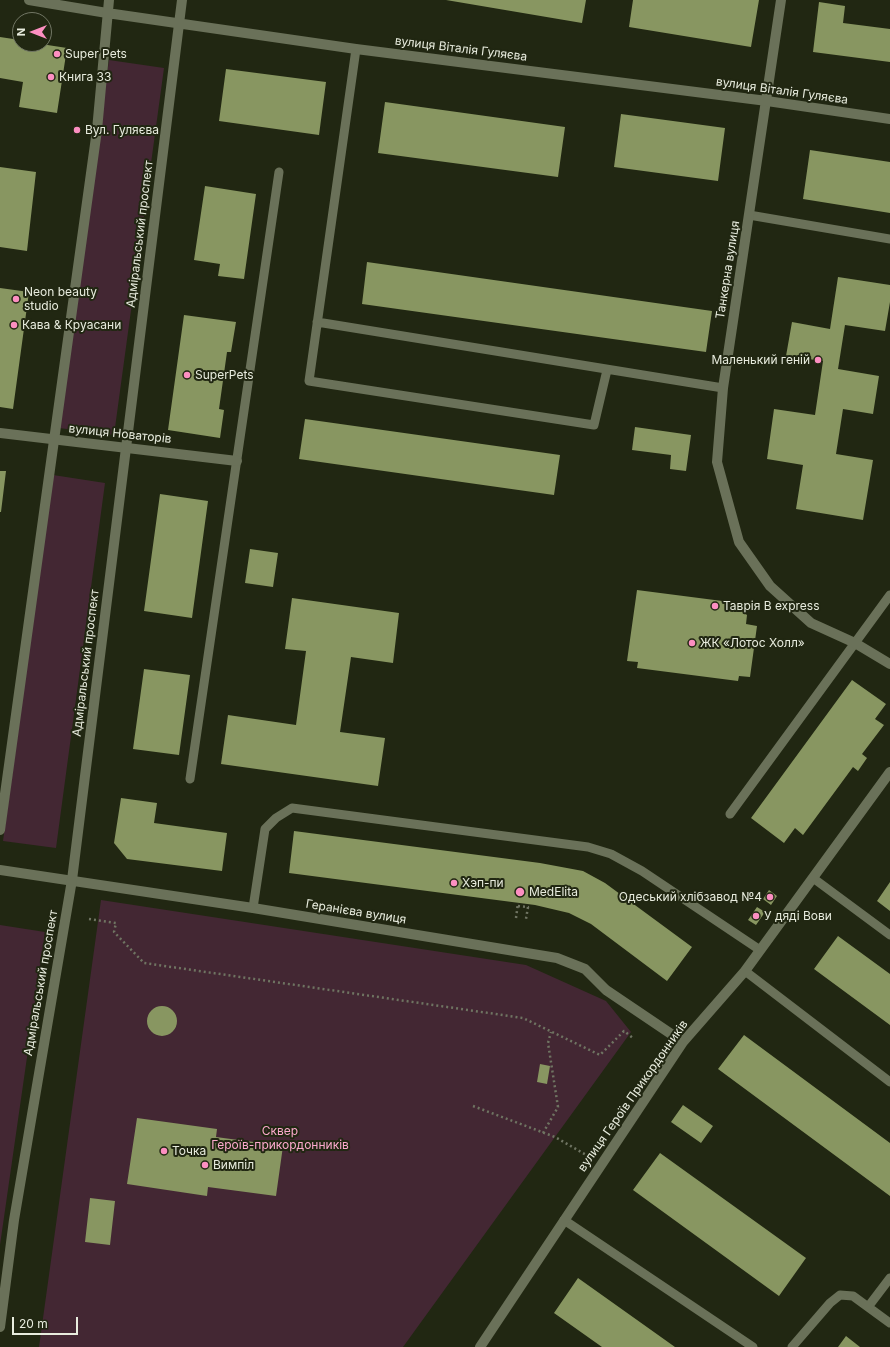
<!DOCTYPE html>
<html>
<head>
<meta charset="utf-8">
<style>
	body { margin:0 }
	#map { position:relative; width:890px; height:1347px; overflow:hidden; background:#212712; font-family:Inter,sans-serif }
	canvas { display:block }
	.north { position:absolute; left:12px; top:12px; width:40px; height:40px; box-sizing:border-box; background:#212712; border:1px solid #717664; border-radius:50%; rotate:270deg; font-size:11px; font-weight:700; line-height:16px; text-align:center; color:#e8ecde }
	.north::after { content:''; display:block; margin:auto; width:14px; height:18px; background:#fc8fc1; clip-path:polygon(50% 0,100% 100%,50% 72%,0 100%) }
	.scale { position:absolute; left:12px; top:1317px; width:66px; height:18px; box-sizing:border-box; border:2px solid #e8ecde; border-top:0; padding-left:5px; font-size:12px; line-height:14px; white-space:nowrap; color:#e8ecde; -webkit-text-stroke:3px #212712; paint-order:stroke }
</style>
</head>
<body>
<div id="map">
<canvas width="890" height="1347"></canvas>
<div class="north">N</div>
<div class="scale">20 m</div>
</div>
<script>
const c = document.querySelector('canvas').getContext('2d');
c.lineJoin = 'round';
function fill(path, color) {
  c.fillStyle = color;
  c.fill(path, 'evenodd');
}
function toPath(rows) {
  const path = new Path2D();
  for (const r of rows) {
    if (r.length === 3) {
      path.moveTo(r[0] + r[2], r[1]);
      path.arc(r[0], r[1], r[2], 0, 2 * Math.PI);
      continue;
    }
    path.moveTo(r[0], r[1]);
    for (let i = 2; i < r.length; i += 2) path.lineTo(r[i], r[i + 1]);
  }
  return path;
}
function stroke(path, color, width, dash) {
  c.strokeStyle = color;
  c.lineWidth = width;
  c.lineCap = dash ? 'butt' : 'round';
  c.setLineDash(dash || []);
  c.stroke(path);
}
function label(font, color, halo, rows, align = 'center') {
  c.font = font + ' Inter,sans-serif';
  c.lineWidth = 4;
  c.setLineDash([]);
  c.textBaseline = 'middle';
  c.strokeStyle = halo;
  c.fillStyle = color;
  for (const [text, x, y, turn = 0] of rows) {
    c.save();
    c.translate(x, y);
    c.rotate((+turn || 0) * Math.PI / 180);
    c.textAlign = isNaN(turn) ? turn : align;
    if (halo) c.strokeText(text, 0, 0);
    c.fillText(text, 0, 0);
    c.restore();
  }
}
const green = toPath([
	[109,60,164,68,114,435,59,428],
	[53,475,105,483,56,848,3,841],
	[101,900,526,965,606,1001,631,1032,403,1347,39,1347],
	[0,925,45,932,0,1245]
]);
const building = toPath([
	[446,0,586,0,582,23],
	[633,0,759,0,751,47,629,27],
	[819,2,845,6,843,23,890,29,890,62,813,52],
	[0,37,20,40,20,44,41,44,67,48,57,113,19,107,23,82,0,78],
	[226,69,326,82,319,135,219,121],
	[385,102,565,127,558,177,378,153],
	[621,114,725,128,718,181,614,167],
	[810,150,890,162,890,213,803,199],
	[0,167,36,172,27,251,0,247],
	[205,186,256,194,244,279,218,276,220,264,194,260],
	[367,262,712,311,706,352,362,304],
	[838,277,890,285,890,302,885,331,845,325,838,369,879,376,873,414,843,409,836,454,873,460,863,520,796,509,803,465,767,459,774,409,815,415,823,361,786,356,792,322,830,329],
	[0,288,29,292,13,409,0,407],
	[184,315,236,322,231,352,227,352,219,409,224,410,220,438,168,430],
	[305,419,560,455,554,495,299,459],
	[635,427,691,435,686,471,670,469,671,455,632,450],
	[0,471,6,471,1,512,0,512],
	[160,494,208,501,192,618,144,611],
	[250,549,278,553,273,587,245,583],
	[637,590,730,602,747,615,746,624,757,626,750,677,739,676,738,681,637,668,638,662,627,661],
	[292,598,399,613,393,663,351,657,340,732,385,738,378,786,221,764,228,715,296,725,306,651,285,649],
	[144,669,190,675,179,755,133,749],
	[852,680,886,704,875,719,884,725,862,754,867,758,858,771,853,767,803,835,795,828,784,843,751,818],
	[121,798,157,803,154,823,227,833,222,871,127,859,114,843],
	[294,831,540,863,583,871,605,883,692,947,667,981,591,924,569,913,535,905,289,873],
	[890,882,890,911,877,901],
	[769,890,777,896,771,905,763,899],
	[757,907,765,912,756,925,748,920],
	[838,936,890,974,890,1025,814,969],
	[162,1021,15],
	[744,1035,890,1143,890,1196,718,1069],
	[540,1064,550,1066,547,1084,537,1082],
	[683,1105,713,1126,701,1143,671,1122],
	[137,1118,217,1129,216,1137,283,1146,276,1196,208,1187,207,1196,127,1184],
	[660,1153,806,1258,779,1296,633,1190],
	[90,1198,115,1201,110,1245,85,1242],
	[578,1278,675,1347,602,1347,554,1313],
	[846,1336,860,1347,838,1347]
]);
const path = toPath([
	[518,906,528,907,526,919],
	[516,918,518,903],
	[89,919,116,923,114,932,144,963,523,1018,600,1055,624,1031,633,1038],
	[473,1106,555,1137,588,1156],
	[543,1133,558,1107,548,1043,551,1032]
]);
const lane = toPath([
	[356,49,309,381,594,425,607,370],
	[749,215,890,239],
	[317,322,723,388],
	[190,779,279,172],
	[730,814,890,595],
	[813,878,890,935],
	[253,908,265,829,276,818,292,808,588,847,611,854,642,871,760,950],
	[745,971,890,1082],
	[564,1220,753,1347],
	[868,1307,890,1278],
	[792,1347,830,1303,840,1295,853,1296,890,1323]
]);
const street = toPath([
	[29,0,107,13],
	[781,0,723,388,717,462,739,542,770,586,811,623,855,643,890,664],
	[0,433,237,461],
	[0,870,253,908,557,958,585,969,606,990,683,1042],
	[480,1347,683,1042,745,971,890,772]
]);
const secondary = toPath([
	[107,13,356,49,767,101,890,119],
	[0,830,97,130,109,0],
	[0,1327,14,1220,72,880,182,0]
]);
const markers = [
	[57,54,4,"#fc8fc1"],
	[51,77,4,"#fc8fc1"],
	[77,130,4,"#fc8fc1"],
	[16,299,4,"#fc8fc1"],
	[14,325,4,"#fc8fc1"],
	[818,360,4,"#fc8fc1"],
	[187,375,4,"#fc8fc1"],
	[715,606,4,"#fc8fc1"],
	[692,643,4,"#fc8fc1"],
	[454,883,4,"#fc8fc1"],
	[520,892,5,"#fc8fc1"],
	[770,897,4,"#fc8fc1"],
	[756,916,4,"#fc8fc1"],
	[164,1151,4,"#fc8fc1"],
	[205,1165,4,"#fc8fc1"]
];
const streetNames = [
	["вулиця Віталія Гуляєва",461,49,7],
	["вулиця Віталія Гуляєва",782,91,8],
	["Адміральський проспект",140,234,-83],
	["Танкерна вулиця",728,270,-81],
	["вулиця Новаторів",120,434,6],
	["Адміральський проспект",86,663,-83],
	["Геранієва вулиця",356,912,9],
	["Адміральський проспект",41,983,-80],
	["вулиця Героїв Прикордонників",633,1096,-55]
];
const poiNames = [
	["Super Pets",65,54],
	["Книга 33",59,77],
	["Вул. Гуляєва",85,130],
	["Neon beauty",24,292],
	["studio",24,306],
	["Кава & Круасани",22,325],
	["Маленький геній",810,360,"right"],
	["SuperPets",195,375],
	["Таврія В express",723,606],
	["ЖК «Лотос Холл»",700,643],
	["Хэп-пи",462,883],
	["MedElita",529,892],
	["Одеський хлібзавод №4",762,897,"right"],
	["У дяді Вови",764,916],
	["Точка",172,1151],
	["Вимпіл",213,1165]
];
const parkNames = [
	["Сквер",280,1131],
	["Героїв-прикордонників",280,1145]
];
fill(green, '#432733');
fill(building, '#889661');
stroke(path, '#6f7462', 2.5, [2, 3]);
stroke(lane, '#6a7159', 9);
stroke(street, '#6a7159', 10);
stroke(secondary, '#6a7159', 10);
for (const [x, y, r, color] of markers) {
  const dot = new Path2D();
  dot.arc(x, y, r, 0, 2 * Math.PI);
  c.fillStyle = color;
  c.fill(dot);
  stroke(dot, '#212712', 1.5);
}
label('12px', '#e8ecde', '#212712', streetNames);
label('12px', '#e8ecde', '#212712', poiNames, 'left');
label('12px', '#fca9cd', '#212712', parkNames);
</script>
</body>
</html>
